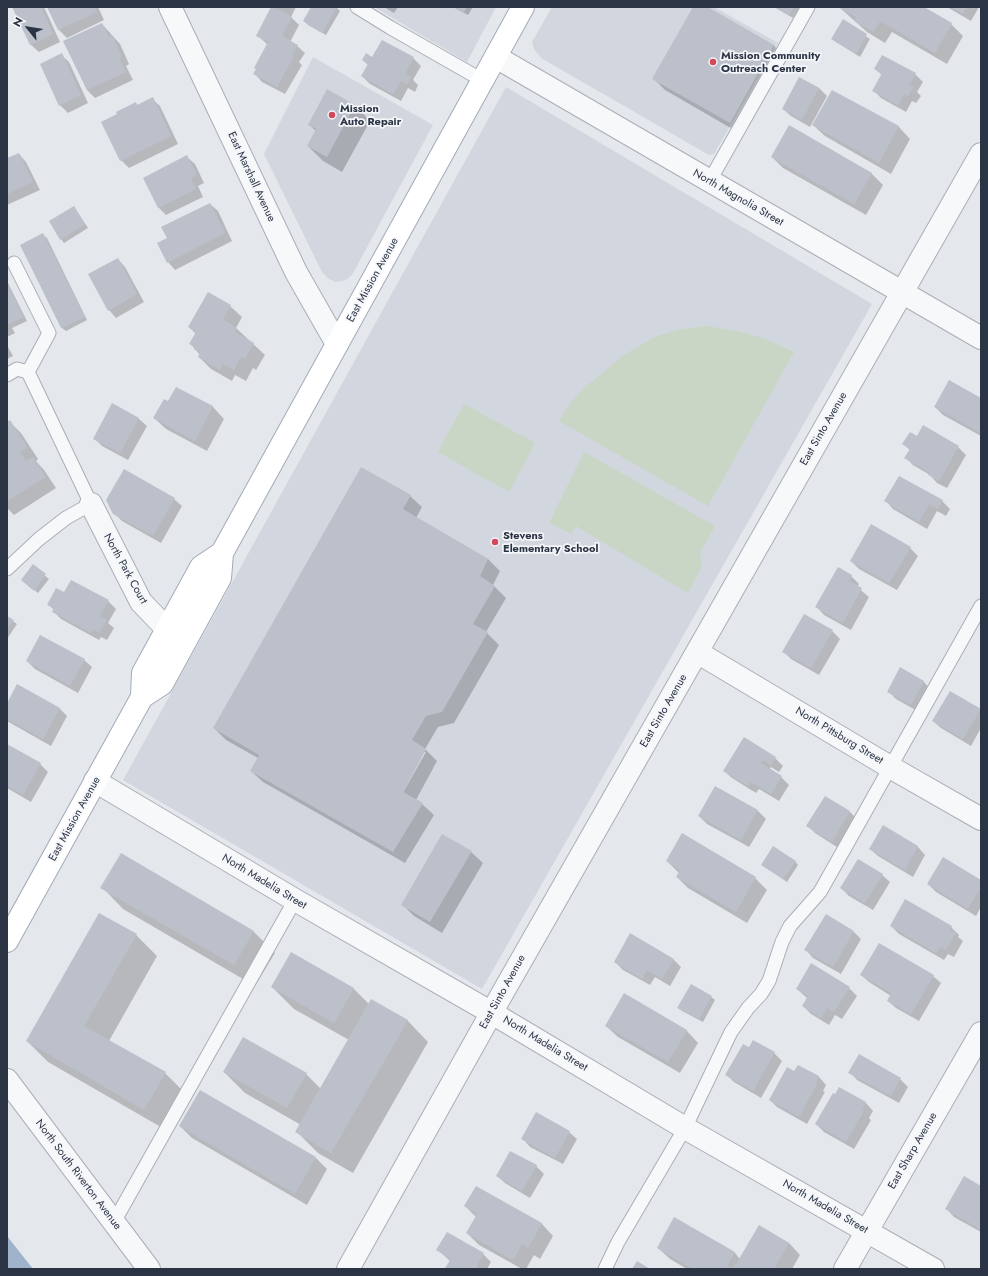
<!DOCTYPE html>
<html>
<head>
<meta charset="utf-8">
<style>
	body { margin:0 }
	#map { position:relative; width:988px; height:1276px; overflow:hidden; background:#e4e7ec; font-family:Jost,sans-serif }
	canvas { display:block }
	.frame { position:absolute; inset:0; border:8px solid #2b3445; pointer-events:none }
	.north { position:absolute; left:8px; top:8px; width:40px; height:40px; -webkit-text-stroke:3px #f4f6f9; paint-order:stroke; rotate:300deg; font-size:11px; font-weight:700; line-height:16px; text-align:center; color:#2b3445 }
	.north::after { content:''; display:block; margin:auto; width:14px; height:18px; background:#2b3445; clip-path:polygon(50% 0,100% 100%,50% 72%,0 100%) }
</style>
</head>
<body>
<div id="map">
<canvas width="988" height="1276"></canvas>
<div class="frame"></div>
<div class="north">N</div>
</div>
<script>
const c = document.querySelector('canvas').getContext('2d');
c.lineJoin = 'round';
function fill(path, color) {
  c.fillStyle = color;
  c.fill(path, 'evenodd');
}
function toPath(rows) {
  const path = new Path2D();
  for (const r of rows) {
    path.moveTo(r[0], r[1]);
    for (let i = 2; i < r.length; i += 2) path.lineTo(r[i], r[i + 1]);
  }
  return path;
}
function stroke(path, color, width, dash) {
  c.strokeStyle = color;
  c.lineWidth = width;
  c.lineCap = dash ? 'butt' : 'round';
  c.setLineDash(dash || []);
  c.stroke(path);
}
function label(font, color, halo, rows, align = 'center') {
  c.font = font + ' Jost,sans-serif';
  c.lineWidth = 3.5;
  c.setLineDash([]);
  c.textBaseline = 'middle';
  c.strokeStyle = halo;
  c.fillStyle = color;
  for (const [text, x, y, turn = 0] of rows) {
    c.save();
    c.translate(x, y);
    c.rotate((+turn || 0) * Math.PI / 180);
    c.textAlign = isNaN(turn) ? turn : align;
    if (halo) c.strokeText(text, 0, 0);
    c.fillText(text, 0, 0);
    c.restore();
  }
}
const built = toPath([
	[374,7,496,7,467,62],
	[552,7,714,7,778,43,714,154,709,155,541,58,534,49,532,42],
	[313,57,433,125,352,275,346,280,336,282,329,279,322,272,264,154],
	[506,87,872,304,482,989,123,780]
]);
const green = toPath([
	[706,326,737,331,766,339,794,352,708,506,559,421,570,403,585,387,627,353,657,336,677,330],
	[464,404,535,443,509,492,438,452],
	[584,452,715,526,700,553,702,566,688,593,576,526,571,534,549,523]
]);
const water = toPath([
	[7,1236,33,1269,7,1269]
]);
const shadow = toPath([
	[14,7,44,7,60,42,39,52,31,45],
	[48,7,98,7,104,20,67,38,59,30],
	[272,7,296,7,291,17,299,25,290,42,297,46,305,53,299,62,302,65,285,94,262,82,255,74,268,45,257,35],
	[312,7,336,7,340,11,326,35,308,25,304,21],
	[384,7,398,7,394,13],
	[453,7,473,7,468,15],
	[694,7,706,7,774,46,785,57,741,134,665,90,653,78],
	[774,7,800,7,793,18],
	[839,7,922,7,951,24,963,36,947,64,892,32,885,43,867,32],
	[947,7,979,7,971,21],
	[844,21,870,39,860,57,836,42],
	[102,24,120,44,129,64,126,66,133,80,95,98,87,90,64,42],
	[61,55,69,62,88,103,68,113,60,105],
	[373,58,413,58,421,66,413,80,418,85,415,92,408,88,401,101,370,84,362,76,368,65,363,60],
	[875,69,915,74,923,82,917,92,921,96,916,103,912,101,906,112,881,98,873,90,882,75],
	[800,78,819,88,827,96,810,127,791,116,783,109],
	[832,91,899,127,910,139,891,174,825,136,813,125],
	[152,99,160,106,178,144,129,168,121,160,136,104,138,106],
	[355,105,370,121,342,172,323,161,308,146,316,131,309,125],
	[19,154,26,162,40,190,7,205,7,159],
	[187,157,195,164,204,183,198,186,203,197,166,215,159,208,144,178],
	[772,157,871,173,883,185,866,215,783,168],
	[210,204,218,211,232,241,175,270,168,262,168,238],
	[74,207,88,228,64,243,61,239],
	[43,235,47,238,87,320,66,331,62,328,21,246],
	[118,259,125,267,144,302,116,318,109,310],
	[7,281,27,321,12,328,15,333,7,337],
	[230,306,242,317,236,328,265,355,256,370,253,368,246,381,235,375,232,381,211,369,199,357,200,355,190,343,196,334,189,327],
	[7,345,13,356,7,359],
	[176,388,213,407,224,419,207,451,166,429,154,418,168,403],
	[981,399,981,436,943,415,935,407],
	[113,405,139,419,147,426,128,460,102,446,94,438],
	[10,422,21,433,38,459,36,461,44,470,56,488,14,515,7,508,7,423],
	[917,437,958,447,966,455,947,488,937,483,930,475,913,465,906,458,910,450,903,444],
	[410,496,422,507,416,518,488,559,500,571,493,585,506,598,486,632,499,645,454,723,438,727,425,749,437,761,416,800,422,804,434,815,405,863,263,782,251,771,258,758,226,740,214,728],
	[424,752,426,752,401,796,399,795],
	[174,499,182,506,161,543,122,521,114,513],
	[886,501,942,501,950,509,946,516,937,511,927,529,893,509],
	[910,548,918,556,897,590,859,569,851,561],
	[33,566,49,579,38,593,22,580],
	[851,576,859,584,857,587,869,597,851,630,824,615,817,607],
	[64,593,108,601,116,609,108,623,114,628,107,640,101,637,99,640,61,619,53,611,54,610,48,604],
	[7,617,17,624,7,639],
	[832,631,840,639,819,675,791,659,784,652],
	[84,660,92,667,78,693,35,669,27,661],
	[900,669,924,682,931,690,919,712,896,699,888,691],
	[18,686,60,709,67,716,51,746,7,721,7,705],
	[980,710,981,728,971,746,941,728,933,721],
	[744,739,775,758,783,766,779,772,771,767,769,770,781,777,789,785,779,801,759,789,756,793,732,778,724,771],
	[7,746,40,764,48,772,31,802,7,788],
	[716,787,758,811,766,819,749,847,707,824,699,816],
	[825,797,850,812,858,820,840,849,815,833,807,825],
	[883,827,918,847,925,855,913,877,878,856,870,849],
	[683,834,755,878,767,890,747,923,688,888,677,877,679,873,667,861],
	[471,852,483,863,442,933,414,916,402,904],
	[795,861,798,865,787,882,762,865],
	[882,875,890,882,873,910,849,896,841,888],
	[981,881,981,907,976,916,936,892,928,884],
	[102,887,253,931,275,953,255,986,123,909],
	[891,926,951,927,959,935,958,937,963,941,954,957,948,954,944,960,899,934],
	[854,932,861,939,841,974,813,958,806,950],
	[136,935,157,956,109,1041,165,1073,187,1095,166,1130,48,1062,27,1041],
	[674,960,681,967,670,986,655,977,650,985,623,970,615,962],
	[861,975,933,976,941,983,919,1021,896,1008,888,1001,891,996,869,982],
	[272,987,354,989,369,1004,407,1020,428,1042,353,1173,318,1153,297,1132,301,1125,245,1093,224,1072,306,1074,321,1089,349,1040,294,1009],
	[849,988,857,996,842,1019,835,1015,829,1025,811,1014,803,1006,808,999,797,989],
	[624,995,687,1031,698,1043,680,1073,618,1037,606,1026],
	[711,997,715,1000,703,1022,682,1011,679,1008],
	[749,1048,774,1053,782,1061,761,1098,734,1082,727,1075],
	[798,1066,819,1077,826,1085,823,1091,825,1092,807,1124,777,1107,770,1100,795,1072],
	[850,1072,900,1079,908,1087,899,1103,857,1080],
	[840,1088,866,1103,873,1111,869,1118,871,1120,854,1149,824,1132,816,1124],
	[201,1091,316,1158,327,1169,307,1205,192,1138,180,1126],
	[569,1132,577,1139,563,1164,530,1147,523,1139],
	[536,1166,544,1174,530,1198,505,1183,497,1176],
	[476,1187,542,1224,553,1236,540,1259,534,1255,526,1269,522,1269,479,1245,467,1233,476,1217,465,1206],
	[981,1187,981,1232,954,1217,947,1209],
	[675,1218,735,1253,740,1259,759,1226,789,1243,800,1255,792,1269,687,1269,670,1259,658,1248],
	[438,1250,483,1254,491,1262,487,1269,448,1269,450,1261]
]);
const building = toPath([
	[12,7,41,7,53,34,30,45],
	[47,7,95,7,97,12,58,30],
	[271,7,274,7,292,17,282,36,298,45,292,55,294,56,277,87,253,74,256,69,254,68,268,42,256,36],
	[311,7,337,7,322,33,303,21],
	[454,7,467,7,464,12],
	[693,7,708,7,774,45,730,123,652,79],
	[775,7,794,7,789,15],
	[838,7,924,7,952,23,935,53,880,21,874,32,854,21,856,17],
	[951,7,967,7,963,14],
	[843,19,867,34,856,54,831,39],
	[102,23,109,37,112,35,122,57,119,58,126,72,87,90,63,41],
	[382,40,414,57,405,74,411,77,407,85,401,81,393,94,361,76,368,64,362,60,366,53,372,57],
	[62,53,81,95,59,106,40,64],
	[882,55,916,73,909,85,914,87,908,96,904,94,898,105,872,91,882,73,874,69],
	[799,77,819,88,802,120,782,109],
	[327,89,355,105,327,157,307,146,316,129,308,125],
	[832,90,899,126,879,163,812,125],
	[153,97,171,136,120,161,101,122,117,114,116,112,136,102,137,105],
	[789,125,872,173,854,204,771,157],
	[19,153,33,182,7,194,7,158],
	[187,155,197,175,191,178,196,189,158,208,143,178],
	[210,203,225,233,167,263,157,243,167,238,161,227],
	[74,206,85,224,60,240,49,221],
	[43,233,85,317,61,328,20,245],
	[118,258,137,294,108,311,88,274],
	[7,283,24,317,9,324,7,321],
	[208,292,231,305,223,319,237,328,235,332,254,343,245,359,241,357,234,370,223,364,220,370,198,357,200,353,194,349,195,347,189,344,196,332,188,327],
	[949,380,981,398,981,433,934,407],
	[176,387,213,406,195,441,153,418,164,399,168,401],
	[112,403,139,418,120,453,93,439],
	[10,420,27,447,20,452,26,461,33,457,46,477,7,501,7,422],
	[923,425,959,446,939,481,928,475,930,473,904,458,910,449,902,444,910,432,917,436],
	[361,467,411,495,403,509,488,559,480,576,495,586,473,624,488,632,442,712,426,716,412,740,426,749,403,792,423,803,393,852,250,771,259,755,213,728],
	[124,469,175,498,153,536,113,514,106,500],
	[899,476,943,500,938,509,929,504,919,522,884,501],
	[871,524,911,547,889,583,850,561],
	[33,564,46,574,34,591,21,580],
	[838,567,852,575,849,581,862,588,843,623,815,607],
	[71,580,109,600,100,616,107,620,99,633,93,629,91,633,52,612,54,608,47,605,56,588,64,592],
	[804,614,833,630,811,668,782,652],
	[7,616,14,620,7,630],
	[40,635,85,659,70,686,26,661],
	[900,667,924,681,911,705,887,692],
	[17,684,60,708,43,739,7,719,7,703],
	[950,691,981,709,963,739,932,721],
	[744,737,776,757,771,765,763,760,761,763,782,776,771,794,751,782,748,786,723,771],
	[7,744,41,763,23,795,7,786],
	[715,786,758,810,741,840,698,816],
	[825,796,850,811,832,842,806,826],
	[883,825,918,846,905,870,869,849],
	[682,833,756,877,736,912,676,877,680,870,666,861],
	[442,834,472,851,430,922,401,905],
	[773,846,796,861,783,879,761,865],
	[121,853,254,931,234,965,100,888],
	[943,857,981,880,981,887,968,909,927,884],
	[858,859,883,874,865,903,840,888],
	[905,899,952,926,950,930,956,933,946,950,940,947,936,953,890,926],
	[99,913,137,934,84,1026,166,1072,144,1110,26,1041],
	[826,914,854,931,833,967,804,950],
	[630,933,674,959,662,979,647,970,642,979,614,962],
	[879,943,934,975,911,1014,887,1001,891,993,860,975],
	[291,952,354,988,334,1023,271,987],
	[811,963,850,987,834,1012,827,1008,821,1018,802,1006,808,996,796,989],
	[691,984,712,996,699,1019,677,1008],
	[624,993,687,1030,668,1062,605,1026],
	[371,999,408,1020,331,1153,295,1132],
	[243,1037,307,1073,287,1108,223,1072],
	[753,1040,775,1052,753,1091,725,1075,743,1044,749,1047],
	[859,1054,901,1078,891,1096,848,1073],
	[798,1065,819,1076,816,1083,817,1084,799,1117,769,1100,787,1067,794,1071],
	[839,1087,866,1102,862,1110,864,1111,846,1142,815,1124,833,1093,835,1094],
	[200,1090,316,1157,295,1194,179,1126],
	[536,1112,570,1131,555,1158,521,1139],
	[510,1151,537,1165,522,1191,496,1176],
	[964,1176,981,1186,981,1230,945,1209],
	[476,1186,542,1223,528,1248,522,1244,513,1260,466,1233,477,1214,464,1206],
	[674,1217,735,1252,727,1266,733,1269,693,1269,657,1248],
	[759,1225,789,1243,774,1269,733,1269],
	[447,1232,484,1253,475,1269,448,1269,445,1268,451,1259,436,1250],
	[637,1261,650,1269,632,1269]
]);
const service = toPath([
	[357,7,391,28,482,80],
	[709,182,808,7],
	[14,263,49,333,28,372],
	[7,375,17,369,28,372,91,504,66,518,39,539,7,569],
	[114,1222,295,900],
	[605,1269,618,1242,685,1128,731,1032,748,1008,761,994,769,981,782,942,790,926,820,892,981,606]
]);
const minor = toPath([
	[170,7,296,272,337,344],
	[496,57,981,338],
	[91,504,141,602,167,629],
	[697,652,890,767,981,819],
	[95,781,295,900,492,1013,685,1128,933,1269],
	[7,1080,149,1269],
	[348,1269,502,994,981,154],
	[845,1269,981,1033]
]);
const primary = toPath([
	[142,697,143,673,201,567,222,553],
	[7,941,142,697,162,684,220,578,222,553,523,7]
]);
const markers = [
	[713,62,4,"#d1495b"],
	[332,115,4,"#d1495b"],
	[495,542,4,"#d1495b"]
];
const poiNames = [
	["Mission Community",721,56],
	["Outreach Center",721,69],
	["Mission",340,109],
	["Auto Repair",340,122],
	["Stevens",503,536],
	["Elementary School",503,549]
];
const streetNames = [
	["East Marshall Avenue",251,177,65],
	["North Magnolia Street",738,198,30],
	["East Mission Avenue",373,280,-61],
	["East Sinto Avenue",824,429,-60],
	["North Park Court",125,569,61],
	["East Sinto Avenue",664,711,-60],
	["North Pittsburg Street",839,736,31],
	["East Mission Avenue",75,819,-61],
	["North Madelia Street",264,882,31],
	["East Sinto Avenue",503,992,-61],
	["North Madelia Street",545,1044,31],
	["East Sharp Avenue",913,1151,-60],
	["North South Riverton Avenue",78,1175,53],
	["North Madelia Street",825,1207,30]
];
fill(built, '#d2d6de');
fill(green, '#c9d6c5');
fill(water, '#9fb4cc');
fill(shadow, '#0003');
fill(building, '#bbc0ca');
stroke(service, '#a9aeb7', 15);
stroke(minor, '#a9aeb7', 24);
stroke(primary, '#a3abb8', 24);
stroke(service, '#f7f8fa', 13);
stroke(minor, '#f7f8fa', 22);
stroke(primary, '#fff', 22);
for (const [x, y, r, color] of markers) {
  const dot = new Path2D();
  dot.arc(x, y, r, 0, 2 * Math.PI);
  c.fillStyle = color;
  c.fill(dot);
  stroke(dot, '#f4f6f9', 1.5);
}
label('bold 11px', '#2b3445', '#f4f6f9', poiNames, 'left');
label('11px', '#2b3445', '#f4f6f9', streetNames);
</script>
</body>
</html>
